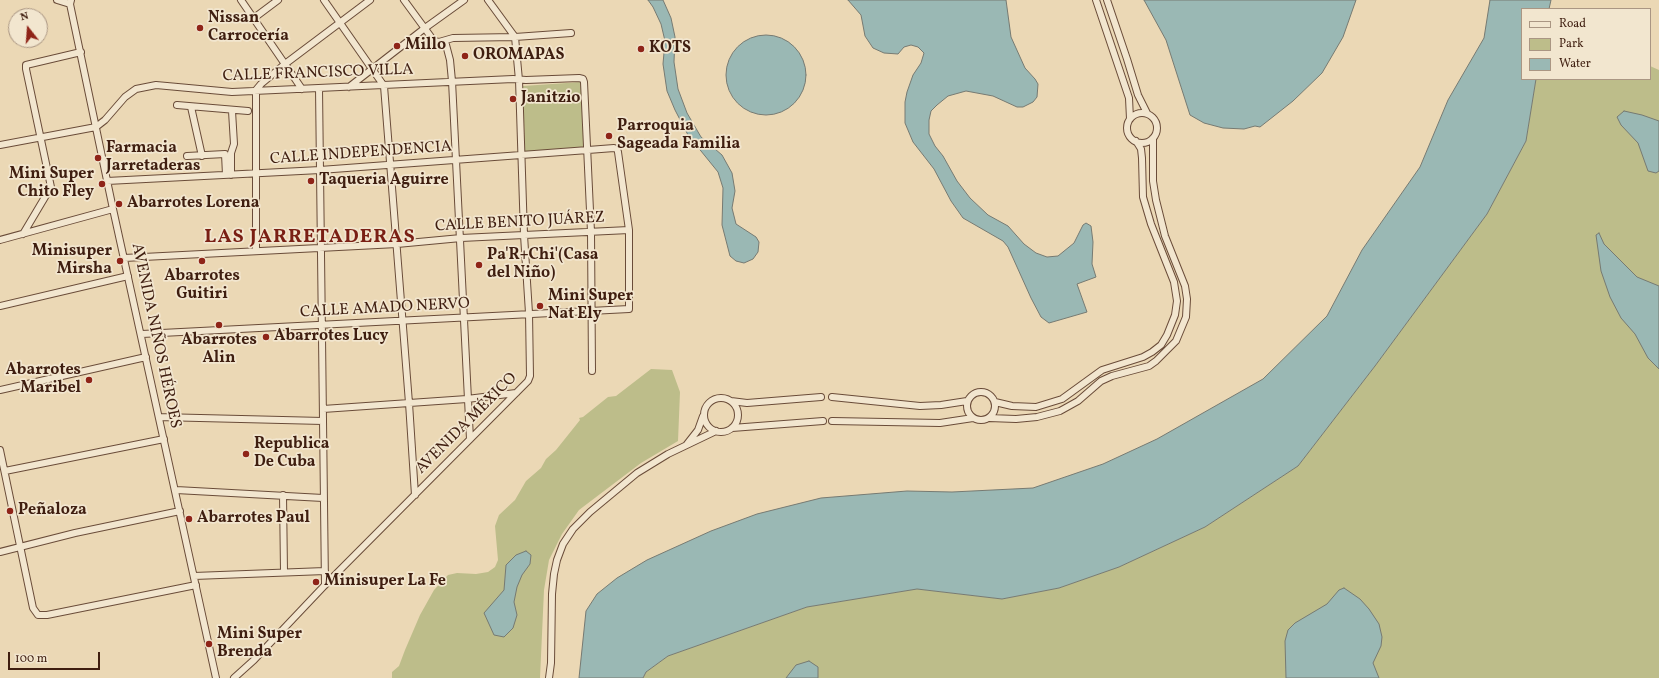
<!DOCTYPE html>
<html>
<head>
<meta charset="utf-8">
<style>
	body { margin:0 }
	#map { position:relative; width:1659px; height:678px; overflow:hidden; background:#ebd8b5; font-family:Vollkorn,serif }
	canvas { display:block }
	.legend { position:absolute; left:1521px; top:8px; width:130px; height:72px; box-sizing:border-box; background:#f2e6cf; border:1px solid #aa9683; margin:0; padding:5px 7px; list-style:none; font-size:12px; color:#3f1e10 }
	.legend li { display:flex; align-items:center; gap:8px; height:20px }
	.legend b { width:20px; border:1px solid #aa9683 }
	.north { position:absolute; left:8px; top:8px; width:40px; height:40px; box-sizing:border-box; background:#f2e6cf; border:1px solid #aa9683; border-radius:50%; rotate:343deg; font-size:11px; font-weight:700; line-height:16px; text-align:center; color:#3f1e10 }
	.north::after { content:''; display:block; margin:auto; width:14px; height:18px; background:#8f2418; clip-path:polygon(50% 0,100% 100%,50% 72%,0 100%) }
	.scale { position:absolute; left:8px; top:652px; width:92px; height:18px; box-sizing:border-box; border:2px solid #3f1e10; border-top:0; padding-left:5px; font-size:12px; line-height:14px; white-space:nowrap; color:#3f1e10; -webkit-text-stroke:3px #f2e6cf; paint-order:stroke }
</style>
</head>
<body>
<div id="map">
<canvas width="1659" height="678"></canvas>
<ul class="legend">
<li><b style="height:5px;background:#f2e6cf"></b>Road</li>
<li><b style="height:11px;background:#bdbd8a"></b>Park</li>
<li><b style="height:11px;background:#9ab8b4"></b>Water</li>
</ul>
<div class="north">N</div>
<div class="scale">100 m</div>
</div>
<script>
const c = document.querySelector('canvas').getContext('2d');
c.lineJoin = 'round';
function fill(path, color) {
  c.fillStyle = color;
  c.fill(path, 'evenodd');
}
function toPath(rows) {
  const path = new Path2D();
  for (const r of rows) {
    if (r.length === 3) {
      path.moveTo(r[0] + r[2], r[1]);
      path.arc(r[0], r[1], r[2], 0, 2 * Math.PI);
      continue;
    }
    path.moveTo(r[0], r[1]);
    for (let i = 2; i < r.length; i += 2) path.lineTo(r[i], r[i + 1]);
  }
  return path;
}
function stroke(path, color, width, dash) {
  c.strokeStyle = color;
  c.lineWidth = width;
  c.lineCap = dash ? 'butt' : 'round';
  c.setLineDash(dash || []);
  c.stroke(path);
}
function label(font, color, halo, rows, align = 'center') {
  c.font = font + ' Vollkorn,serif';
  c.lineWidth = 3.5;
  c.setLineDash([]);
  c.textBaseline = 'middle';
  c.strokeStyle = halo;
  c.fillStyle = color;
  for (const [text, x, y, turn = 0] of rows) {
    c.save();
    c.translate(x, y);
    c.rotate((+turn || 0) * Math.PI / 180);
    c.textAlign = isNaN(turn) ? turn : align;
    if (halo) c.strokeText(text, 0, 0);
    c.fillText(text, 0, 0);
    c.restore();
  }
}
const green = toPath([
	[1650,66,1659,70,1659,678,643,678,646,672,668,656,807,607,917,589,1002,599,1059,588,1119,567,1205,527,1298,466,1375,366,1487,214,1526,141,1536,79,1650,79],
	[581,82,584,147,525,152,523,86],
	[651,369,672,370,680,392,678,441,641,463,579,510,562,534,549,560,544,590,540,678,392,678,392,672,399,666,405,650,420,615,434,590,448,575,457,573,476,574,488,572,495,567,498,560,495,526,499,515,515,500,526,481,541,468,546,459,556,450,580,420,579,418,583,417,608,397,616,396]
]);
const water = toPath([
	[648,0,663,0,671,18,675,37,674,62,678,89,687,113,701,137,722,155,732,173,735,191,732,208,736,224,756,237,759,242,758,252,753,259,744,263,736,261,730,256,722,225,723,188,718,172,688,135,675,110,667,91,663,64,665,41,661,24,653,7,648,0],
	[848,0,1006,0,1011,37,1025,68,1035,79,1038,84,1037,97,1033,102,1023,107,1017,107,993,96,966,91,948,96,937,105,931,111,929,120,929,134,935,146,943,156,957,181,970,198,988,215,1008,226,1024,244,1036,253,1047,257,1058,256,1074,243,1083,225,1086,223,1091,226,1093,242,1092,264,1096,277,1077,284,1087,312,1049,323,1041,317,1031,298,1008,247,1003,241,963,218,951,201,934,169,913,142,905,123,905,102,907,92,913,75,921,63,924,53,918,47,911,45,904,47,898,54,884,53,873,48,865,36,861,15,848,0],
	[1144,0,1356,0,1343,37,1322,73,1293,101,1260,127,1255,126,1244,129,1223,128,1204,123,1190,115,1166,40,1144,0],
	[1490,0,1551,0,1549,9,1522,9,1522,79,1536,79,1526,141,1487,214,1375,366,1298,466,1205,527,1119,567,1059,588,1002,599,917,589,807,607,668,656,646,672,643,678,579,678,586,611,597,594,617,578,647,560,711,531,757,514,821,498,907,491,952,492,1033,488,1103,464,1157,439,1263,379,1327,316,1362,250,1420,167,1448,100,1484,38,1490,0],
	[766,75,40],
	[1624,111,1642,115,1659,121,1659,171,1656,173,1648,171,1638,143,1621,125,1617,117,1624,111],
	[1599,233,1604,244,1637,277,1659,286,1659,369,1648,358,1635,334,1621,318,1610,297,1601,271,1596,235,1599,233],
	[526,551,531,555,530,564,522,575,517,587,514,602,517,615,513,628,504,637,494,635,484,613,504,590,506,565,516,555,526,551],
	[1344,588,1360,599,1369,609,1379,624,1382,637,1381,646,1373,663,1379,678,1286,678,1285,641,1288,630,1295,623,1327,604,1339,590,1344,588],
	[809,661,818,667,818,678,786,678,796,665,809,661]
]);
const minor = toPath([
	[57,0,70,4],
	[71,0,70,4,113,209,216,678],
	[241,0,302,89],
	[324,0,384,86,409,403,415,495],
	[404,0,434,41,439,42,453,38,515,37,571,33],
	[1096,0,1129,98,1130,119],
	[1107,0,1127,59,1138,95,1147,113],
	[254,18,278,0],
	[445,41,450,60,452,81,470,439],
	[349,87,425,28,464,0],
	[319,88,325,585],
	[177,105,248,111],
	[191,107,202,156],
	[1142,128,15],
	[0,145,96,127,105,120,125,97,136,89,156,85,232,92,513,79,526,80,579,78,583,79,584,82,591,232,592,371],
	[187,156,225,154,226,175],
	[231,175,231,153,234,144,232,111],
	[107,181,320,170,588,150,614,148,617,149,618,152,629,230,629,309,142,334],
	[23,234,51,187,26,69,26,65,81,52],
	[0,240,113,209],
	[256,251,256,90,261,84,285,64,370,0],
	[124,258,397,244,461,238,629,230],
	[0,306,128,276],
	[0,390,146,357],
	[981,406,14],
	[832,397,920,406,941,405,967,401],
	[721,415,17],
	[731,401,747,403,821,397],
	[995,402,1012,406,1036,407,1062,399,1102,370,1143,357,1152,352,1161,345,1167,335,1175,315,1177,301,1174,282,1151,224,1143,197,1142,158,1141,149,1136,141],
	[323,409,467,399,516,393],
	[159,417,323,421],
	[989,418,1016,419,1037,417,1060,411,1078,401,1101,381,1112,376,1149,366,1156,361,1176,341,1186,317,1187,299,1185,286,1165,236,1156,200,1153,181,1153,138],
	[832,421,940,423,973,418],
	[732,428,823,421],
	[687,444,698,430,703,416],
	[0,450,33,608,38,615,47,615,196,585],
	[5,471,164,439],
	[176,490,323,498],
	[283,495,284,572],
	[0,552,75,533,180,511],
	[194,576,325,571],
	[234,678,254,660,325,585,528,381,530,376,529,313,524,235,519,80,515,37,488,0],
	[549,678,551,663,552,594,554,574,557,560,563,544,573,529,590,512,637,473,668,454,716,431]
]);
const markers = [
	[200,28,4,"#8f2418"],
	[397,46,4,"#8f2418"],
	[641,49,4,"#8f2418"],
	[465,56,4,"#8f2418"],
	[513,99,4,"#8f2418"],
	[609,136,4,"#8f2418"],
	[98,158,4,"#8f2418"],
	[311,181,4,"#8f2418"],
	[102,184,4,"#8f2418"],
	[119,204,4,"#8f2418"],
	[120,261,4,"#8f2418"],
	[202,261,4,"#8f2418"],
	[479,265,4,"#8f2418"],
	[540,306,4,"#8f2418"],
	[219,325,4,"#8f2418"],
	[266,337,4,"#8f2418"],
	[89,380,4,"#8f2418"],
	[246,454,4,"#8f2418"],
	[10,511,4,"#8f2418"],
	[189,519,4,"#8f2418"],
	[316,582,4,"#8f2418"],
	[209,644,4,"#8f2418"]
];
const poiNames = [
	["Nissan",208,19],
	["Carrocería",208,37],
	["Millo",405,46],
	["KOTS",649,49],
	["OROMAPAS",473,56],
	["Janitzio",521,99],
	["Parroquia",617,127],
	["Sageada Familia",617,145],
	["Farmacia",106,149],
	["Jarretaderas",106,167],
	["Mini Super",94,175,"right"],
	["Chito Fley",94,193,"right"],
	["Taqueria Aguirre",319,181],
	["Abarrotes Lorena",127,204],
	["Minisuper",112,252,"right"],
	["Mirsha",112,270,"right"],
	["Pa'R+Chi'(Casa",487,256],
	["del Niño)",487,274],
	["Abarrotes",202,277,"center"],
	["Guitiri",202,295,"center"],
	["Mini Super",548,297],
	["Nat Ely",548,315],
	["Abarrotes Lucy",274,337],
	["Abarrotes",219,341,"center"],
	["Alin",219,359,"center"],
	["Abarrotes",81,371,"right"],
	["Maribel",81,389,"right"],
	["Republica",254,445],
	["De Cuba",254,463],
	["Peñaloza",18,511],
	["Abarrotes Paul",197,519],
	["Minisuper La Fe",324,582],
	["Mini Super",217,635],
	["Brenda",217,653]
];
const streetNames = [
	["CALLE FRANCISCO VILLA",318,74,-2],
	["CALLE INDEPENDENCIA",361,154,-4],
	["CALLE BENITO JUÁREZ",520,223,-3],
	["CALLE AMADO NERVO",385,309,-3],
	["AVENIDA NIÑOS HÉROES",155,336,78],
	["AVENIDA MÉXICO",467,424,-45]
];
const districtNames = [
	["LAS JARRETADERAS",310,238]
];
fill(green, '#bdbd8a');
fill(water, '#9ab8b4');
stroke(water, '#767a72', 1);
stroke(minor, '#6a4c39', 8);
stroke(minor, '#f2e6cf', 6);
for (const [x, y, r, color] of markers) {
  const dot = new Path2D();
  dot.arc(x, y, r, 0, 2 * Math.PI);
  c.fillStyle = color;
  c.fill(dot);
  stroke(dot, '#f2e6cf', 1.5);
}
label('bold 16px', '#3f1e10', '#f2e6cf', poiNames, 'left');
label('16px', '#3f1e10', '#f2e6cf', streetNames);
c.letterSpacing = '1px';
label('bold 20px', '#7a1f14', '#f2e6cf', districtNames);
c.letterSpacing = '0px';
</script>
</body>
</html>
